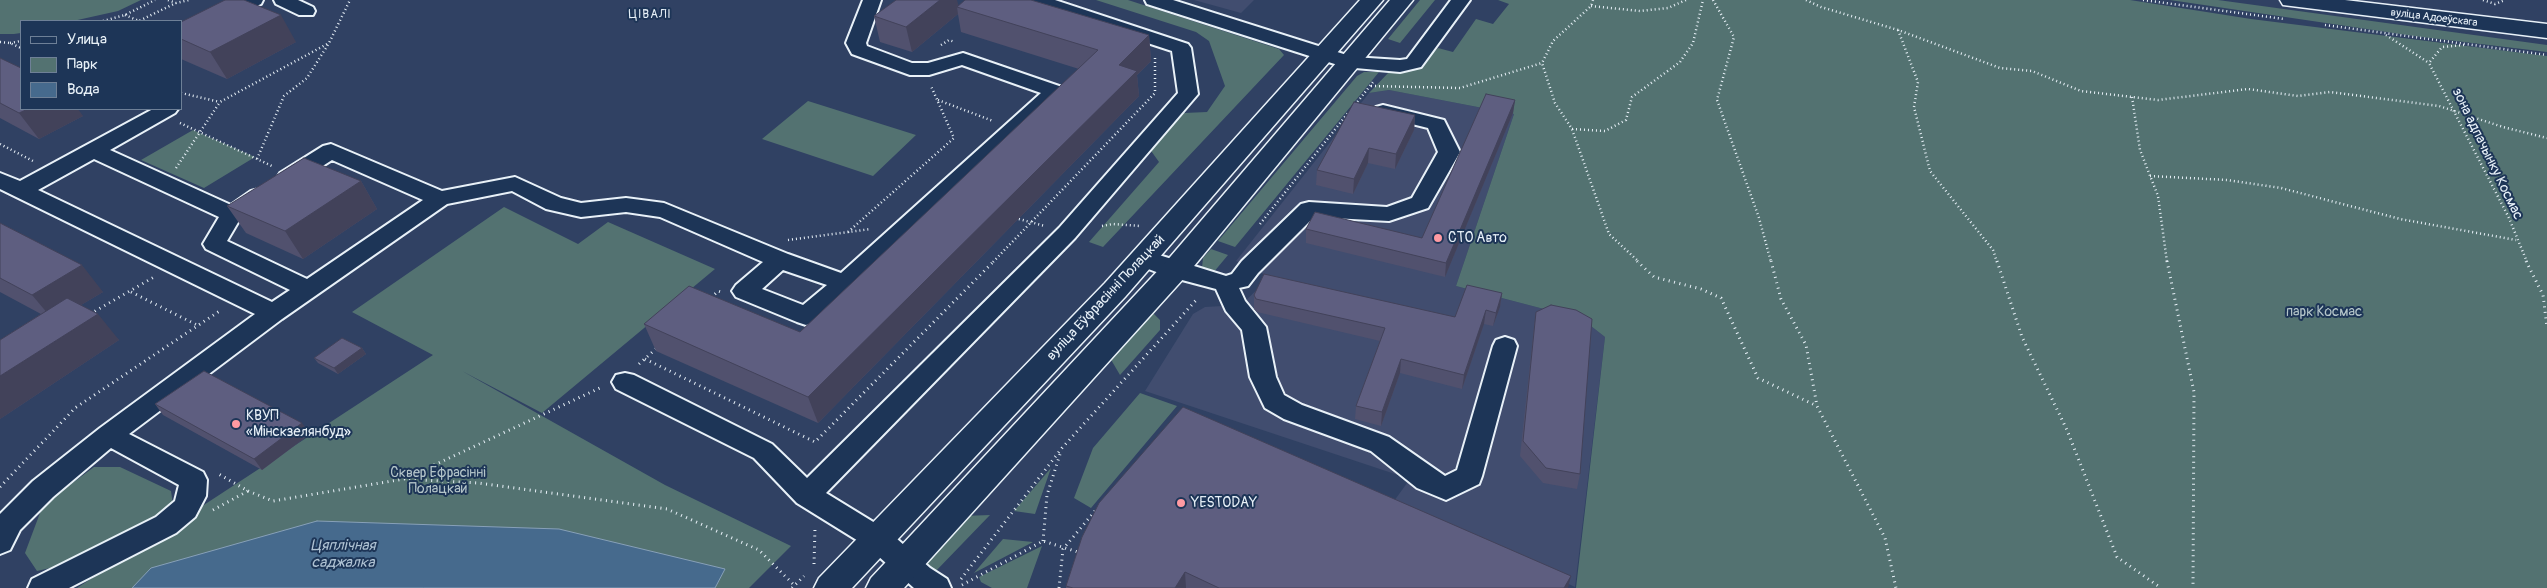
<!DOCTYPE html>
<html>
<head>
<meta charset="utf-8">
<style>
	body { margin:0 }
	#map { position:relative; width:2547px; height:588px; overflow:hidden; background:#304163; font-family:Pangolin,sans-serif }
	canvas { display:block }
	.legend { position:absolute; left:20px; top:20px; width:162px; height:90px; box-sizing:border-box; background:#1d3557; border:1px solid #6e8097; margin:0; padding:6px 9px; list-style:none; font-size:15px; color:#e8f1f8 }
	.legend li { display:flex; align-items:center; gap:10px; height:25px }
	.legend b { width:25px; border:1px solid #6e8097 }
</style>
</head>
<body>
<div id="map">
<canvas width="2547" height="588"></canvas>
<ul class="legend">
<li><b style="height:6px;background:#1d3557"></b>Улица</li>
<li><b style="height:14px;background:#537271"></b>Парк</li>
<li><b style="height:14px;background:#466a8d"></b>Вода</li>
</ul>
</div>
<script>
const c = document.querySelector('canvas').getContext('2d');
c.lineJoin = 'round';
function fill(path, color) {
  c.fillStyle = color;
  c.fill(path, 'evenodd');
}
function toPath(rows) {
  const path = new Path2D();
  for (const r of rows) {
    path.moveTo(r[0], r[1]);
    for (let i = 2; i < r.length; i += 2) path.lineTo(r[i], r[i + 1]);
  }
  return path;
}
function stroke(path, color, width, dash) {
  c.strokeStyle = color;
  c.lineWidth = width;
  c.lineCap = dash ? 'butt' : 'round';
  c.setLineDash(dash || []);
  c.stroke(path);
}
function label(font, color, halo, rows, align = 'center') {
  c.font = font + ' Pangolin,sans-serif';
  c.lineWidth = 4;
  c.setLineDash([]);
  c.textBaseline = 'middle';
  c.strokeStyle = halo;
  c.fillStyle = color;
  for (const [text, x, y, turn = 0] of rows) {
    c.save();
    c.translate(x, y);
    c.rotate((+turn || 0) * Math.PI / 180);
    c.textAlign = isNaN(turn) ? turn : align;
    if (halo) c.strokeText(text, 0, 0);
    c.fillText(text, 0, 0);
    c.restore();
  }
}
const built = toPath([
	[1194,0,1254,0,1241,13],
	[1389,90,1514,114,1456,286,1582,319,1605,337,1575,587,1394,501,1410,479,1145,391,1193,314,1205,307,1241,305,1270,277,1236,261,1369,93]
]);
const green = toPath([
	[0,0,141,0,118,11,73,21,21,21,21,33,14,34,0,34],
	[1096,0,1128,0,1279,49,1284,55,1103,247,1089,242,1159,162,1149,148,1184,113,1207,112,1225,86,1209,41,1196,32],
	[1420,0,1435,0,1400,43,1388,39],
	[1498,0,2130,0,2251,19,2547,56,2547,588,1576,588,1605,337,1582,319,1456,286,1514,114,1389,90,1369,93,1389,72,1404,72,1420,65,1438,48,1453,52,1476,19,1493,24,1509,4],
	[2170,0,2218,0,2547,45,2547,52,2414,36],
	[1364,72,1379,72,1235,247,1218,241,1357,76],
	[808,101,916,135,873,176,762,139],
	[193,130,255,157,204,188,141,160],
	[504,207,578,244,608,222,715,269,542,413,462,371,665,485,791,546,749,588,77,588,433,355,352,312],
	[1211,249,1228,255,1213,273,1202,268,1203,258],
	[1148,314,1154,314,1160,320,1160,330,1120,375,1110,358],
	[1140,393,1177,406,1091,508,1074,498,1093,448],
	[94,467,120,467,171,491,173,505,81,561,37,571,25,553,43,505],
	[1051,468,1035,514,1014,511],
	[990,515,934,573,925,561,963,516],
	[1003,539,1033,542,974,573],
	[1042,546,1027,588,992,588,981,582,979,577]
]);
const water = toPath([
	[317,521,559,529,725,569,715,588,132,588,151,568,317,521]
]);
const pathFar1 = toPath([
	[168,0,176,3],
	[1593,0,1591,6,1553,41,1542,63,1555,103,1572,129,1609,234,1639,262],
	[1713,0,1734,37,1717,100,1759,218,1771,262],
	[1806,0,1821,7,1898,30,2000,68,2032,71,2081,91,2158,100,2248,89,2298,96,2330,92,2439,106,2503,127,2547,138],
	[2143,0,2284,19],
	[2483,0,2495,4,2505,0],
	[1591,6,1640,11,1668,8,1686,0],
	[125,15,139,21,176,3,189,0],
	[103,21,125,15,155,0],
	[2325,25,2547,55],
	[1898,30,1918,82,1914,107,1930,171,1993,250,1997,262],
	[2386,35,2429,63],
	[0,42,10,43,21,48],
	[10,43,21,41],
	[941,45,949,40,955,42],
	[2464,45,2442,47,2429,63,2509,218,2527,262],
	[1371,86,1460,88,1542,63],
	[181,93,220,102],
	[2132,97,2140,150,2158,196,2167,262],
	[938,100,993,121],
	[1355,105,1373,82],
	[180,123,272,166],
	[1572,129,1605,131,1626,120,1632,97,1680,62,1693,43,1703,0],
	[0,144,33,161],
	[257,159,284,96,307,78,329,43,350,0],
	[176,168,220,102,329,43],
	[2150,176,2227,180,2281,188,2400,219,2516,240],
	[1015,218,1045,226],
	[1260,224,1348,113],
	[1102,226,1113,224,1140,226],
	[848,232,954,138,931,86],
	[788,240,871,229],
	[993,262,1155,93,1155,57]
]);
const path = toPath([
	[1637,261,1654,277,1701,289,1721,298,1758,378,1817,406],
	[1771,261,1781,299,1806,345,1817,406,1885,538,1896,588],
	[1997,261,2022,337,2067,430,2117,557,2161,588],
	[2167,261,2194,392,2193,588],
	[2526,261,2543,295,2547,327],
	[131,292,197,325],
	[711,298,718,291,724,293],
	[90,314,154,277],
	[645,359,815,442,994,261],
	[639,364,658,347],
	[404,479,602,387],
	[0,487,75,408,221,310],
	[248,491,273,501,404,479,478,483,667,509,759,550,795,586],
	[213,510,248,491,217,473],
	[1043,541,1047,495,1061,451],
	[814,564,815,528],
	[961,579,1062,448,1198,298],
	[962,585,1043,541,1081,553],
	[792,588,804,576],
	[1059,588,1063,549,1095,511]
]);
const minor = toPath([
	[239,0,263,0,261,4,181,42,181,28,239,0],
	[274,0,298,0,313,7,315,11,313,15,299,15,276,4,274,0],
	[863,0,881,0,866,43,867,46,912,63,928,63,963,53,1062,87,1065,91,909,239,815,322,806,325,797,322,736,297,732,291,736,285,763,262,660,217,626,212,581,217,546,209,512,191,447,204,282,319,129,434,203,472,207,480,206,496,195,517,176,533,69,588,28,588,32,579,156,517,175,501,179,485,111,448,53,497,20,530,10,550,0,554,0,514,33,481,100,428,255,314,0,189,0,173,20,181,153,109,178,109,175,113,110,150,231,205,251,191,259,189,267,191,270,196,267,201,240,219,227,241,307,279,423,200,332,160,296,183,288,185,280,183,277,178,280,173,323,146,331,144,442,191,515,177,561,198,581,203,626,198,664,203,788,254,841,273,1041,93,962,65,929,75,910,75,852,54,846,43,863,0],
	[94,159,219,217,203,244,206,249,290,290,272,302,38,190,94,159],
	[783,270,827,285,803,305,762,289,783,270],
	[1027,0,1055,0,1188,44,1191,48,1198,94,1075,238,826,493,888,531,930,568,947,579,951,588,914,588,868,547,797,503,754,458,616,389,612,382,616,375,625,373,634,375,772,444,807,478,1059,228,1178,93,1172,51,1029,4,1027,0],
	[1145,0,1173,0,1353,57,1400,60,1407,59,1451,0,1470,0,1421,67,1400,72,1344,67,1147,4,1145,0],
	[1383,105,1444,120,1460,152,1428,208,1389,221,1314,217,1258,273,1248,286,1239,288,1245,301,1266,327,1276,377,1284,395,1302,405,1389,437,1445,476,1457,470,1493,346,1496,340,1505,337,1514,340,1517,346,1482,476,1479,484,1446,500,1417,488,1371,451,1284,419,1265,408,1250,377,1242,330,1226,311,1216,289,1167,276,1135,264,1131,258,1135,252,1143,250,1226,276,1232,274,1242,261,1301,204,1309,202,1387,207,1412,198,1438,152,1428,128,1376,115,1373,111,1376,107,1383,105]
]);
const major = toPath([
	[1360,0,1383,0,1125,297,852,588,814,588,819,578,1105,283,1360,0],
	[1390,0,1413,0,1185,277,904,588,866,588,871,578,1165,263,1390,0],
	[2280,0,2345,0,2547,24,2547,38,2283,5,2280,0]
]);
const wall = toPath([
	[958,6,1149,35,1151,61,1137,75,1139,96,818,423,656,351,644,324,800,332,1079,69,961,32,958,14,912,52,880,42,874,16],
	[181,22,296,42,227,79,181,59],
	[0,58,83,116,39,139,0,118],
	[1515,100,1513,113,1445,277,1306,243,1306,229,1422,238],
	[1415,115,1414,130,1395,169,1368,163,1353,194,1316,185,1317,170],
	[361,181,377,209,303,259,246,233,227,206],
	[0,223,103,292,81,305,119,340,0,419,0,340,41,314,0,292],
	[1502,293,1500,307,1493,326,1484,324,1462,389,1400,373,1381,426,1355,419,1356,406,1380,341,1257,312,1254,309,1254,295,1455,317],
	[1536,312,1580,474,1577,489,1543,483,1520,456,1534,327],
	[362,348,366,354,338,374,318,363,314,358],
	[155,404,310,434,262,470,163,415],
	[1082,537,1568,588,1066,588,1066,586]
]);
const shadedWall = toPath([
	[940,0,957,0,959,7,957,7,958,14,912,52,906,27],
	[281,15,296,42,227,79,210,52],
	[1149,35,1151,61,1137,75,1139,96,818,423,808,397,1119,65],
	[1515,100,1513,113,1445,277,1446,263],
	[28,109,78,109,83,116,39,139,19,113],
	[1415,115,1414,130,1395,169,1396,154],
	[1369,148,1368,163,1353,194,1354,179],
	[361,181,377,209,303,259,285,231],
	[82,265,103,292,54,321,32,295],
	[1502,293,1500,307,1493,326,1496,313],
	[1486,310,1484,324,1462,389,1464,375],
	[98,314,119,340,0,419,0,376],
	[362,348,366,354,338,374,334,368],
	[1401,359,1400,373,1381,426,1382,412],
	[302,423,310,434,262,470,254,459],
	[1185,572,1186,588,1175,588],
	[1571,576,1568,588,1564,588]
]);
const building = toPath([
	[225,0,244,0,281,15,210,52,181,39,181,22,225,0],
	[896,0,940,0,906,27,874,16,896,0],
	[965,0,1031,0,1149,35,1119,65,1137,71,808,397,644,324,689,286,800,332,1098,50,957,7,965,0],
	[0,58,21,68,21,109,28,109,19,113,0,103,0,58],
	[1486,94,1515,100,1446,263,1306,229,1315,212,1422,238,1486,94],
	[1354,102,1415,115,1396,154,1369,148,1354,179,1317,170,1354,102],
	[304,158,361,181,285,231,227,206,304,158],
	[0,223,82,265,32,295,0,278,0,223],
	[1264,274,1455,317,1467,285,1502,293,1496,313,1486,310,1464,375,1401,359,1382,412,1356,406,1385,328,1256,299,1254,295,1264,274],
	[67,298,98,314,0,376,0,340,67,298],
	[1551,305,1576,310,1592,319,1580,474,1546,468,1523,441,1536,312,1551,305],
	[342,338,362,348,334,368,314,358,342,338],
	[204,371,302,423,254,459,155,404,204,371],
	[1183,407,1571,576,1564,588,1219,588,1185,572,1175,588,1073,588,1066,586,1082,537,1099,503,1183,407]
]);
const markers = [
	[1438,238,5,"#ff9aa2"],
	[236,424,5,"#ff9aa2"],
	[1181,503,5,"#ff9aa2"]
];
const farStreetnames = [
	["вуліца Адоеўскага",2434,18,7]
];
const farNeighbourhoodnames = [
	["ЦІВАЛІ",650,15]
];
const streetNames = [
	["зона адпачынку Космас",2487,154,64],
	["вуліца Еўфрасінні Полацкай",1106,298,-47]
];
const poiNames = [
	["СТО Авто",1448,238],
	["КВУП",246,416],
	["«Мінскзелянбуд»",246,432],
	["YESTODAY",1191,503]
];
const parkNames = [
	["парк Космас",2324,312],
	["Сквер Ефрасінні",438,473],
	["Полацкай",438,489]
];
const waterNames = [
	["Цяплічная",343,546],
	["саджалка",343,563]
];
fill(built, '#414d6f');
fill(green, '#537271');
fill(water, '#466a8d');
stroke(water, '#87a0b8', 1);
stroke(minor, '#e8f1f8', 4);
stroke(major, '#e8f1f8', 3);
stroke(pathFar1, '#e8f1f8', 2.5, [1, 3]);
stroke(path, '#e8f1f8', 3, [1, 4.5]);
fill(minor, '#1d3557');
fill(major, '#1d3557');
fill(wall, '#51516e');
fill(shadedWall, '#42425a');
fill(building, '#5e5e80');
stroke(building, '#42425a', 1);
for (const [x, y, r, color] of markers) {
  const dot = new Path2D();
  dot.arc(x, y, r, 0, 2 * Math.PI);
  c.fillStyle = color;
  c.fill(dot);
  stroke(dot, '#1d3557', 2);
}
label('11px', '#e8f1f8', '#1d3557', farStreetnames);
c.letterSpacing = '1px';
label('12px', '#e8f1f8', '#1d3557', farNeighbourhoodnames);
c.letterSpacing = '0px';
label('14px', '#e8f1f8', '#1d3557', streetNames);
label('14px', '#e8f1f8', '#1d3557', poiNames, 'left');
label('14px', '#b4c5c9', '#1d3557', parkNames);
label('italic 15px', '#afc2d3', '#1d3557', waterNames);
</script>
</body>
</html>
